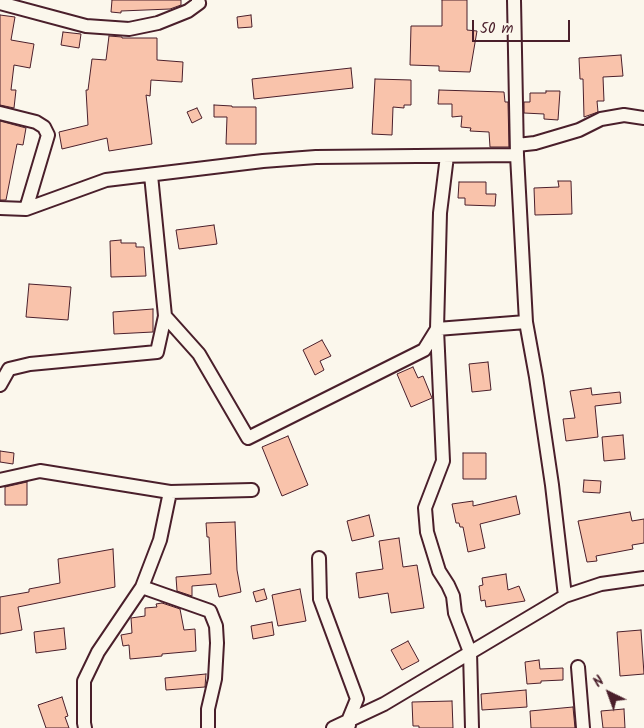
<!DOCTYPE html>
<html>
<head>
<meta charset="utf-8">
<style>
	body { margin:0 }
	#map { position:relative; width:644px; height:728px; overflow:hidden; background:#fbf7ec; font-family:Kalam,sans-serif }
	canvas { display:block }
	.north { position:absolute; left:584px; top:668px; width:50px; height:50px; -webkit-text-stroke:4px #fbf7ec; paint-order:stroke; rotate:318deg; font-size:14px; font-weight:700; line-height:20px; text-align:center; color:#4a1f2b }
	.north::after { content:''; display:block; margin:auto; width:18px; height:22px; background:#4a1f2b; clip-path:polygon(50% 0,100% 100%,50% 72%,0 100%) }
	.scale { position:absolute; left:472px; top:20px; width:98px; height:22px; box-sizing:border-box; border:2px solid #4a1f2b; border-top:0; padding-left:6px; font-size:15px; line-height:18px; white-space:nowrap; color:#4a1f2b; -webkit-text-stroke:4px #fbf7ec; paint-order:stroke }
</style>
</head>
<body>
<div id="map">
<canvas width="644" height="728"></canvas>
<div class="north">N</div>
<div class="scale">50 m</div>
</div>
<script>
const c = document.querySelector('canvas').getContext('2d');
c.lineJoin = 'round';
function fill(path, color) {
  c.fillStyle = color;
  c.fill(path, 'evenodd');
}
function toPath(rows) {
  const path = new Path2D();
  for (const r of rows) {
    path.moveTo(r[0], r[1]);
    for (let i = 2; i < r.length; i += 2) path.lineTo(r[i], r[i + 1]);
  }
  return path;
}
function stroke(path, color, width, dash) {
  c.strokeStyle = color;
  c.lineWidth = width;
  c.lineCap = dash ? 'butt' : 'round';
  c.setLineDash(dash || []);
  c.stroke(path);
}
const building = toPath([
	[112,0,181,0,181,5,170,9,121,11,121,13,111,12,112,0],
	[442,0,467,0,467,30,477,31,470,72,439,71,439,66,410,65,411,26,442,26,442,0],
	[0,15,15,17,11,40,34,44,30,68,14,65,11,90,16,90,14,108,0,105,0,15],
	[251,15,252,27,238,28,237,17,251,15],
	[63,32,81,34,79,48,61,45,63,32],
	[109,36,122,37,122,38,157,38,157,60,183,62,182,82,151,80,150,96,146,95,152,144,109,151,107,138,62,149,59,132,88,125,86,90,88,90,92,59,106,60,109,36],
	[621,55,623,76,603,77,604,101,597,101,598,112,584,117,583,79,580,79,579,58,621,55],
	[351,68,353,88,254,99,252,79,351,68],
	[375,79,411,80,411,105,404,105,404,108,393,107,392,135,372,134,375,79],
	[439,90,504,92,505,102,508,102,509,147,490,147,489,132,470,131,471,128,461,127,462,116,452,117,452,104,438,104,439,90],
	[546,91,560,91,558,120,544,119,544,114,524,113,524,102,530,102,530,93,546,93,546,91],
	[214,105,232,106,232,107,256,107,256,144,226,144,227,117,214,117,214,105],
	[197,108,202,118,192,123,187,112,197,108],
	[0,121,26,128,23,145,17,144,6,200,0,200,0,121],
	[558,181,571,181,572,214,535,215,534,188,559,187,558,181],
	[459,182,486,182,486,194,496,194,495,206,465,205,465,198,458,198,459,182],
	[214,225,217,244,179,249,176,230,214,225],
	[121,240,121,243,136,243,136,247,144,247,146,276,111,277,110,241,121,240],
	[29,284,71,287,68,320,26,317,29,284],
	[153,309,153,332,114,334,113,312,153,309],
	[322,340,331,356,320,361,324,370,315,375,303,350,322,340],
	[488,362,491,390,472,392,469,364,488,362],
	[413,367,418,378,423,376,432,398,411,407,397,374,413,367],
	[591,388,592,395,620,392,621,403,595,406,598,437,566,441,563,419,575,418,570,391,591,388],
	[623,435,625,459,604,461,602,437,623,435],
	[288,436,308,485,282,496,262,447,288,436],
	[0,451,14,453,13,464,0,462,0,451],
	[463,453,486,453,486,479,463,479,463,453],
	[584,480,601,481,600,493,583,492,584,480],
	[27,482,27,505,5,505,5,487,27,482],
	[516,496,520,514,480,524,485,548,468,552,463,527,460,527,459,523,456,523,452,504,473,501,473,506,516,496],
	[630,512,632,521,644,519,644,543,632,545,633,549,596,556,597,561,587,562,578,521,630,512],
	[369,515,374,536,352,541,347,521,369,515],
	[235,522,237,570,241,592,219,597,216,584,192,586,192,596,177,591,176,577,211,574,209,537,207,537,206,523,235,522],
	[399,538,403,567,417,565,424,608,391,613,388,593,359,598,356,573,383,569,379,541,399,538],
	[113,549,115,587,18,607,22,630,0,634,0,597,29,592,29,589,60,583,58,559,113,549],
	[506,574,508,590,519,586,525,601,486,607,485,600,481,601,479,586,483,585,482,578,506,574],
	[264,589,267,599,256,602,253,592,264,589],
	[300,589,306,621,278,626,272,595,300,589],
	[162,603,180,609,184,630,195,629,196,651,162,654,162,656,130,659,129,645,123,646,121,635,132,633,131,618,145,616,145,608,157,607,156,604,162,603],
	[272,622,274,635,253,639,251,626,272,622],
	[64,628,66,649,36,653,34,632,64,628],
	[641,630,644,674,620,676,617,632,641,630],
	[408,641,419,661,402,670,391,650,408,641],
	[539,660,540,669,563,668,563,680,541,681,541,683,527,684,525,662,539,660],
	[206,674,205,687,166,690,165,678,206,674],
	[526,690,527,707,482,710,481,694,526,690],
	[62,697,68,716,65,717,69,728,46,728,38,705,62,697],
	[452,701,453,728,419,728,419,726,413,726,412,702,452,701],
	[573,707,575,728,531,728,530,711,573,707],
	[624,709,625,728,603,728,601,711,624,709]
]);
const minor = toPath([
	[514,0,517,155,526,322,536,377,552,485,565,596],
	[0,3,86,26,129,29,158,23,188,11,199,3,198,0],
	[0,113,36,122,44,127,48,135,26,209],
	[517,145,535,143,579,130,601,119,624,115,644,118],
	[447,156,440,213,437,329,443,461,425,508,427,532,439,571,448,585,453,596,455,613,470,652,472,728],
	[151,175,165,316,199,354,248,438,424,350,437,329,526,322],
	[0,208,26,209,106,180,263,161,316,157,517,155],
	[0,385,9,369,30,364,157,352,165,316],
	[0,480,40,471,170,492,252,490],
	[319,558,320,599,357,699,348,721,349,725],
	[142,587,210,611,216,626,217,643,215,679,208,709,208,728],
	[578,667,583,728],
	[85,728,84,723,84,681,98,652,142,587,160,540,170,492],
	[333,728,384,704,565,596,601,584,644,578]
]);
fill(building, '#f9c3ab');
stroke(building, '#4a1f2b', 1);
stroke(minor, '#4a1f2b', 16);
stroke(minor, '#fbf7ec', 12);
</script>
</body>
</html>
